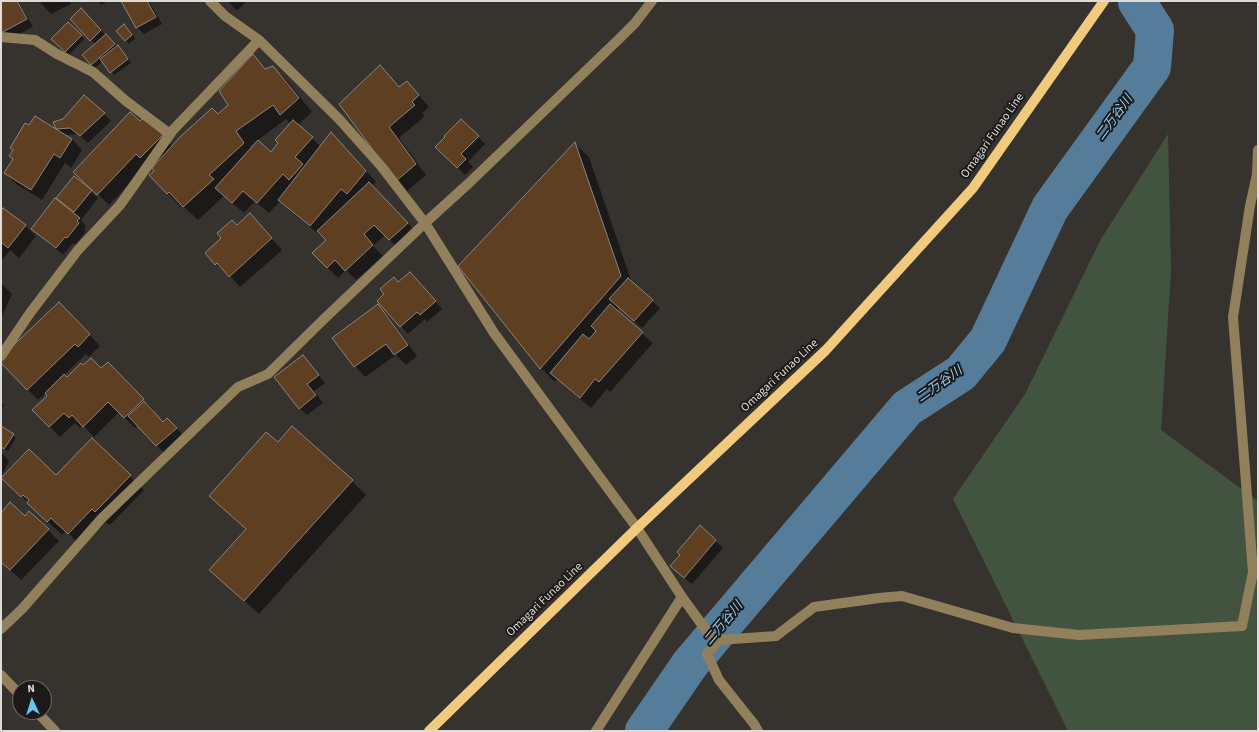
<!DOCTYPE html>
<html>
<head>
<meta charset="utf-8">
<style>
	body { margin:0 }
	#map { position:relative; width:1259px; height:732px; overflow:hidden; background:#36322e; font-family:"Source Sans 3",sans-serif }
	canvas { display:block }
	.frame { position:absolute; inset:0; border:2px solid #dedcd9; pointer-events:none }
	.north { position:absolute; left:12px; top:680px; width:40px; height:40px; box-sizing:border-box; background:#1c1a18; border:1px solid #6a6865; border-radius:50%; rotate:356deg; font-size:11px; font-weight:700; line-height:16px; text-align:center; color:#dedcd9 }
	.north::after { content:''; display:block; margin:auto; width:14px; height:18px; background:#67c4ef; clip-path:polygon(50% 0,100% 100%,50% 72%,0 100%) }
</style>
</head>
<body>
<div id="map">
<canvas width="1259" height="732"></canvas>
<div class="frame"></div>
<div class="north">N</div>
</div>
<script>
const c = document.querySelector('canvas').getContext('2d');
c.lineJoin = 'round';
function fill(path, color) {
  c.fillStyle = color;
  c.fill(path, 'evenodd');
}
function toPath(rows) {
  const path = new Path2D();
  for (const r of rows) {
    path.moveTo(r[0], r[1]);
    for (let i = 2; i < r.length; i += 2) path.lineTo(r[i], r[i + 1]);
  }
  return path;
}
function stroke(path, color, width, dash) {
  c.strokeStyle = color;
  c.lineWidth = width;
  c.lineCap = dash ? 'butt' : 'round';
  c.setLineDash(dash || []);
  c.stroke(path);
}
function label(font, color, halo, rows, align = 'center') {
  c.font = font + ' "Source Sans 3","Noto Sans JP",sans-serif';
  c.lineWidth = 4;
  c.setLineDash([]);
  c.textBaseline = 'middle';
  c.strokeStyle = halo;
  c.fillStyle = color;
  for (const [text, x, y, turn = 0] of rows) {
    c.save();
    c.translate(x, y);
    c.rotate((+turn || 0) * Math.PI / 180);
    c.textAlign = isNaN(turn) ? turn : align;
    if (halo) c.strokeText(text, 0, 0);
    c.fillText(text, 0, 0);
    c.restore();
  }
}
const green = toPath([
	[1168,134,1171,270,1161,430,1258,501,1258,731,1068,731,953,499,1025,394,1101,239]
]);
const shadow = toPath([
	[3,1,18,1,33,27,5,41,1,37,1,2],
	[39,1,70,1,71,4,51,14],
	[97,1,107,1,102,5],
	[122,1,149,1,162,24,144,34,137,27],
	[228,1,247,1,237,11],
	[81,10,117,47,121,50,131,63,114,75,103,61,95,68,83,55,95,44,71,19],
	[68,23,84,39,69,55,53,39],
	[127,29,135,38,129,44,117,31],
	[253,56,267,70,273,67,287,81,312,112,298,125,321,147,342,144,376,182,372,186,418,234,400,250,385,235,373,246,383,256,356,280,346,270,338,278,327,267,327,240,322,235,321,236,290,211,280,201,269,213,255,201,244,213,224,196,198,220,183,206,181,207,150,175,155,171,153,167,148,164,109,205,84,181,140,122,162,136,173,147,219,115,230,106],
	[286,119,291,124,280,143,271,153,252,149,250,146],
	[380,67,400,88,407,82,429,107,422,113,425,116,399,138,426,175,407,191,397,181],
	[104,114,111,121,88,143,78,134,65,135,72,139,82,150,71,168,65,163,42,200,16,184,5,173,60,132,57,128],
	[461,120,485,144,468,162,473,167,465,175,437,147],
	[575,144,589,157,632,283,660,308,642,328,619,308,616,311,653,343,610,392,607,389,591,408,557,379,555,382,541,368,459,266],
	[74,178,98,198,81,220,86,226,84,229,86,231,75,245,73,243,63,255,32,229,67,208,58,198],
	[1,212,25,225,36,236,19,258,10,250,1,262],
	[250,214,282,250,240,287,228,274,227,275,206,253],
	[417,280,442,309,427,322,425,319,408,334,378,301,399,283],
	[1,283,12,294,1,318],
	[59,303,100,346,89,357,86,354,64,375,67,378,101,369,108,363,154,410,152,412,163,423,167,419,183,435,164,453,138,425,135,428,119,412,94,437,83,425,80,428,75,423,60,437,34,410,48,396,46,393,38,400,1,362],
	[378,306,388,316,417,356,406,365,396,355,365,377,355,366],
	[303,356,325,383,314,391,323,403,307,415,299,408],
	[1,402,4,405,1,409],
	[1,427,16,438,8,451,1,447],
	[92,440,144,490,110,525,106,522,82,547,66,531,62,535,16,491,56,476],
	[278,444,352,481,366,495,259,614,210,570,246,529,210,496],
	[1,452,9,461,1,477],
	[30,512,59,541,21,580,1,561,1,514,25,517],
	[700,527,723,548,692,584,678,573]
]);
const river = toPath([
	[644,731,690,664,907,408,961,373,988,340,1050,208,1152,67,1155,30,1137,2]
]);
const building = toPath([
	[1,1,17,1,27,19,1,33,1,1],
	[121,1,147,1,156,17,136,28,121,1],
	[81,8,101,30,90,41,70,19,81,8],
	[68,22,82,35,65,52,51,39,68,22],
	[124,24,132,35,125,41,116,31,124,24],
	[106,34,115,44,91,65,82,55,106,34],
	[118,45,128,59,110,73,100,59,118,45],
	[253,54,265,69,273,66,299,98,280,115,273,105,236,131,244,143,209,175,214,179,183,207,169,192,167,194,149,175,154,171,152,168,180,137,212,108,218,114,228,105,219,91,253,54],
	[380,65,399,87,407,81,419,95,412,102,415,105,389,127,416,164,396,181,339,104,380,65],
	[84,95,105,113,80,136,70,128,56,129,53,122,63,119,84,95],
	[130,112,140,121,143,117,163,135,140,158,136,154,97,195,73,172,130,112],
	[35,116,72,139,60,158,54,154,31,190,4,173,13,159,9,156,13,150,10,148,25,123,29,125,35,116],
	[461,119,479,136,461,154,466,159,457,168,435,147,445,137,444,136,461,119],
	[293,120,313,137,295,157,303,164,289,180,283,174,257,203,243,191,232,203,215,188,258,140,271,152,278,143,275,140,293,120],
	[331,132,366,171,347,194,341,189,310,226,278,200,331,132],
	[575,142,621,276,540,369,458,266,575,142],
	[74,176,92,190,74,212,56,198,74,176],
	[369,182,408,223,389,240,374,225,364,234,373,245,345,271,335,260,327,268,312,253,326,240,317,231,369,182],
	[55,198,80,218,77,221,79,223,67,238,65,237,56,248,31,229,55,198],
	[3,208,26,225,8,248,1,242,1,211,3,208],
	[250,213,272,238,229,277,217,263,215,265,205,253,221,238,217,233,232,220,237,225,250,213],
	[410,272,436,301,420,315,417,312,400,327,377,301,384,294,380,289,394,277,398,282,410,272],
	[628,278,653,300,634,321,609,299,628,278],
	[59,302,90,334,78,347,75,344,27,390,1,363,1,357,59,302],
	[378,304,408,345,394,355,386,344,354,367,332,338,378,304],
	[610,304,643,332,599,382,595,379,580,398,550,373,583,334,589,339,596,331,591,326,610,304],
	[303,355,319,375,307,384,316,395,299,409,274,377,303,355],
	[91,358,101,368,108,362,144,399,124,418,108,402,83,427,72,415,69,418,64,413,49,427,32,410,47,396,45,393,64,374,67,377,81,363,83,365,91,358],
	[144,401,163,422,167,418,177,428,156,446,128,416,144,401],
	[1,426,14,434,4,449,1,447,1,426],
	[292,426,353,480,244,601,209,570,246,529,209,496,266,432,278,442,292,426],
	[92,438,131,475,95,512,92,509,68,534,51,518,47,522,27,503,29,500,23,495,21,497,1,478,29,449,56,475,92,438],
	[10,502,25,516,29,511,49,529,10,570,1,562,1,513,10,502],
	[700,525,716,540,684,578,670,566,680,555,677,552,700,525]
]);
const minor = toPath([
	[210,1,225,16,259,40,339,119,381,166,425,223,494,333,637,528,682,597,708,633,719,640,776,636,814,607,879,598,902,596,1013,628,1079,635,1242,626,1253,572,1233,317,1250,206,1257,174,1258,150],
	[1,37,35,40,57,54,93,72,126,101,170,134],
	[1,356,30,313,78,250,120,205,173,130,259,40],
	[1,629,22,609,102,518,238,387,268,374,324,319,425,223,469,183,620,38,635,23,652,1],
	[719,640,707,654,719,680,754,724,758,731],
	[1,675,20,695],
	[37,712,55,731],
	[596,731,682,597]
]);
const major = toPath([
	[429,731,637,528,826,350,973,188,1104,1]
]);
const streetNames = [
	["Omagari Funao Line",993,136,-55],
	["Omagari Funao Line",780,376,-43],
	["Omagari Funao Line",545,600,-44]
];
const waterNames = [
	["二万谷川",1115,118,-54],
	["二万谷川",940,385,-35],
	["二万谷川",724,624,-50]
];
fill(green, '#425340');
fill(shadow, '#0007');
stroke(river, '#557d99', 38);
fill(building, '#5f3f21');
stroke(building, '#8a8480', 1);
stroke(minor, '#927f5b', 10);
stroke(major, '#f2ca7e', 10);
label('12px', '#dedcd9', '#1c1a18', streetNames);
label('italic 13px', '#8dcefc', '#1c1a18', waterNames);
</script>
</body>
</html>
